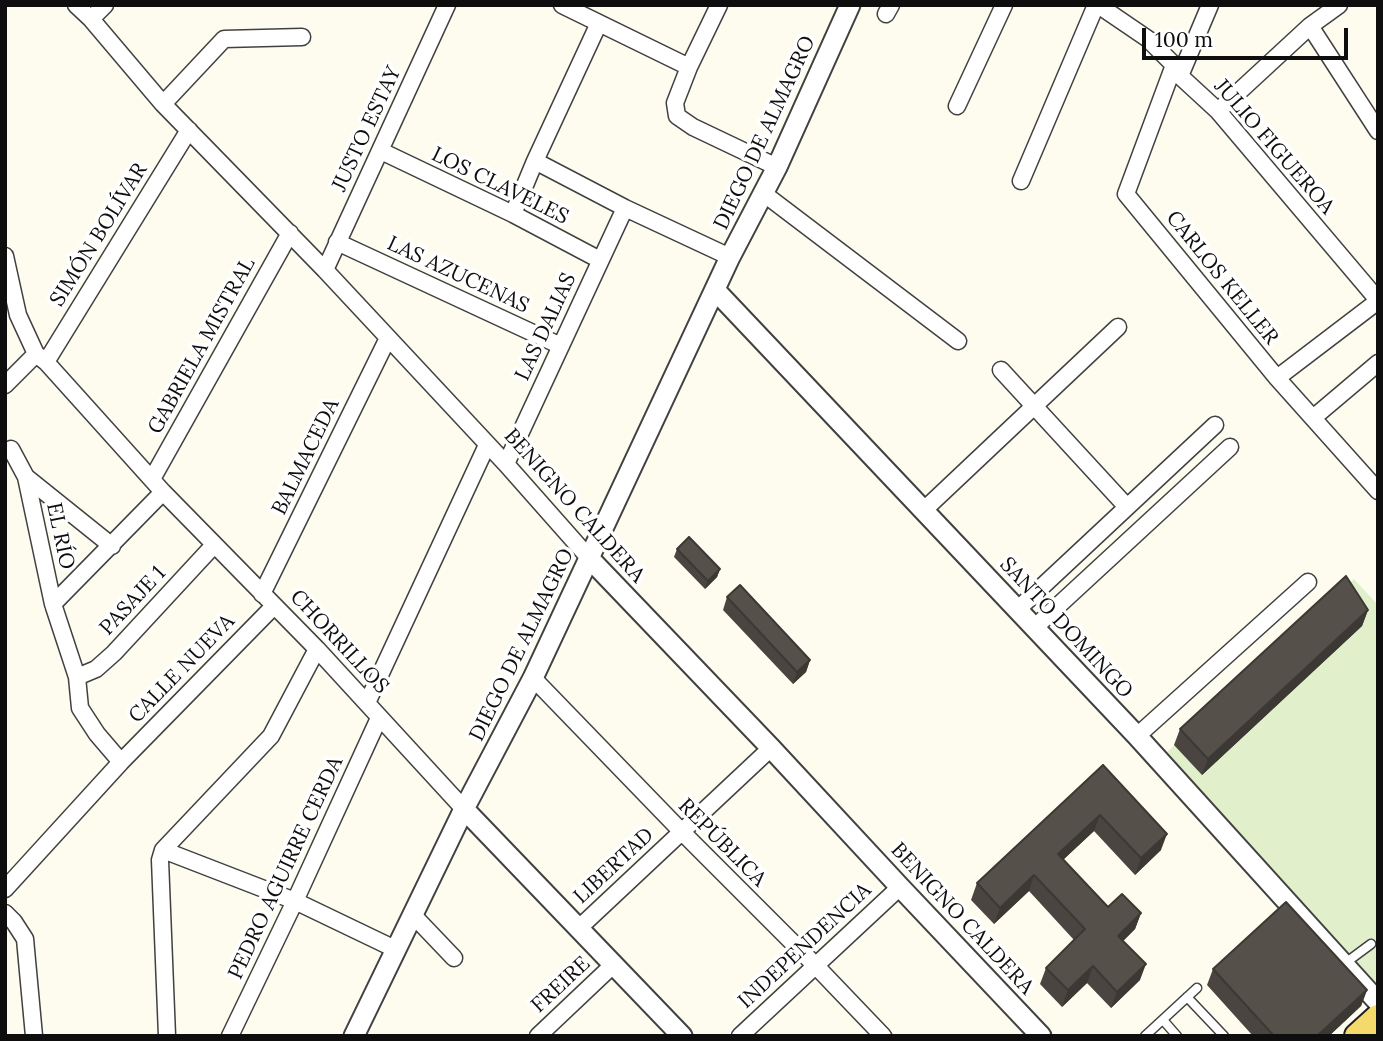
<!DOCTYPE html>
<html>
<head>
<meta charset="utf-8">
<style>
	body { margin:0 }
	#map { position:relative; width:1383px; height:1041px; overflow:hidden; background:#fefcef; font-family:Lora,serif }
	canvas { display:block }
	.frame { position:absolute; inset:0; border:7px solid #0e0e0e; pointer-events:none }
	.scale { position:absolute; left:1142px; top:28px; width:206px; height:32px; box-sizing:border-box; border:4px solid #0e0e0e; border-top:0; padding-left:9px; font-size:21px; line-height:24px; white-space:nowrap; color:#0e0e0e; -webkit-text-stroke:5px #fff; paint-order:stroke }
</style>
</head>
<body>
<div id="map">
<canvas width="1383" height="1041"></canvas>
<div class="frame"></div>
<div class="scale">100 m</div>
</div>
<script>
const c = document.querySelector('canvas').getContext('2d');
c.lineJoin = 'round';
function fill(path, color) {
  c.fillStyle = color;
  c.fill(path, 'evenodd');
}
function toPath(rows) {
  const path = new Path2D();
  for (const r of rows) {
    path.moveTo(r[0], r[1]);
    for (let i = 2; i < r.length; i += 2) path.lineTo(r[i], r[i + 1]);
  }
  return path;
}
function stroke(path, color, width, dash) {
  c.strokeStyle = color;
  c.lineWidth = width;
  c.lineCap = dash ? 'butt' : 'round';
  c.setLineDash(dash || []);
  c.stroke(path);
}
function label(font, color, halo, rows, align = 'center') {
  c.font = font + ' Lora,serif';
  c.lineWidth = 7;
  c.setLineDash([]);
  c.textBaseline = 'middle';
  c.strokeStyle = halo;
  c.fillStyle = color;
  for (const [text, x, y, turn = 0] of rows) {
    c.save();
    c.translate(x, y);
    c.rotate((+turn || 0) * Math.PI / 180);
    c.textAlign = isNaN(turn) ? turn : align;
    if (halo) c.strokeText(text, 0, 0);
    c.fillText(text, 0, 0);
    c.restore();
  }
}
const pitch = toPath([
	[1354,579,1378,605,1378,980,1372,985,1167,752]
]);
const service = toPath([
	[1344,964,1371,944],
	[1187,997,1224,1036],
	[1163,1020,1177,1036],
	[1145,1036,1197,988]
]);
const minor = toPath([
	[76,5,91,19,163,104,325,270,506,464,590,559],
	[562,5,689,67],
	[719,5,689,67,675,103,677,116,693,127,777,167],
	[1098,5,1148,39,1174,65,1180,76,1218,111,1378,300],
	[886,14,891,5],
	[91,19,105,5],
	[1310,26,1378,131],
	[1174,65,1126,194,1277,378,1378,491],
	[1180,76,1210,5],
	[163,104,224,39,302,37],
	[957,106,1004,5],
	[1218,111,1310,26,1339,5],
	[381,151,513,214,600,260],
	[535,161,625,208,730,257],
	[1021,181,1096,5],
	[763,193,958,341],
	[513,214,535,161,599,23],
	[337,242,561,346],
	[5,256,18,315,36,354,46,362,163,492,317,649,464,809],
	[325,270,447,5],
	[46,362,189,130],
	[1001,370,1127,507],
	[1277,378,1378,301],
	[5,385,36,354],
	[1313,418,1378,363],
	[11,449,26,477,112,546],
	[506,464,625,208],
	[26,477,53,604,77,677,80,708,97,734,121,762],
	[152,479,290,233],
	[924,510,1118,327],
	[262,594,388,338],
	[53,604,163,492],
	[1017,610,1215,425],
	[1034,628,1230,447],
	[77,677,96,669,114,653,214,545],
	[533,678,682,832,815,965,883,1036],
	[367,703,487,445],
	[1137,736,1308,582],
	[163,850,295,901,395,949],
	[5,889,121,762,274,606],
	[5,913,14,922,25,939,34,1036],
	[412,914,454,958],
	[579,928,771,748],
	[167,1036,160,860,163,850,271,736,317,649],
	[230,1036,295,901,379,718],
	[538,1036,613,965],
	[740,1036,900,887]
]);
const tertiary = toPath([
	[715,290,1137,736,1378,1002],
	[590,559,771,748,900,887,1041,1036],
	[464,809,682,1036],
	[354,1036,464,809,533,678,730,257,777,167,850,5]
]);
const primary = toPath([
	[1357,1036,1378,1017]
]);
const wall = toPath([
	[677,549,720,569,717,577,705,589,674,557],
	[727,597,810,660,806,672,793,684,723,610],
	[1368,610,1362,626,1202,775,1174,745,1180,729],
	[1103,765,1161,850,1135,875,1094,831,1063,860,1108,907,1141,913,1135,929,1123,941,1140,980,1111,1008,1087,983,1062,1007,1040,984,1046,968,1074,940,1029,891,994,924,971,900,977,883],
	[1213,969,1367,990,1361,1006,1329,1036,1253,1036,1207,985]
]);
const shadedWall = toPath([
	[720,569,717,577,705,589,708,581],
	[1368,610,1362,626,1202,775,1208,759],
	[810,660,806,672,793,684,797,672],
	[1100,815,1094,831,1052,870,1058,854],
	[1167,834,1161,850,1135,875,1141,858],
	[1034,875,1029,891,994,924,1000,908],
	[1141,913,1135,929,1112,952,1118,936],
	[1146,964,1140,980,1111,1008,1117,992],
	[1093,966,1087,983,1062,1007,1068,990],
	[1367,990,1361,1006,1329,1036,1317,1036]
]);
const building = toPath([
	[689,537,720,569,708,581,677,549,689,537],
	[1346,576,1368,610,1208,759,1180,729,1346,576],
	[740,585,810,660,797,672,727,597,740,585],
	[1103,765,1167,834,1141,858,1100,815,1058,854,1108,907,1122,894,1141,913,1118,936,1146,964,1117,992,1093,966,1068,990,1046,968,1085,929,1034,875,1000,908,977,883,1103,765],
	[1286,902,1367,990,1317,1036,1274,1036,1213,969,1286,902]
]);
const streetNames = [
	["JUSTO ESTAY",367,129,-65],
	["DIEGO DE ALMAGRO",765,133,-65],
	["JULIO FIGUEROA",1274,147,49],
	["LOS CLAVELES",500,186,26],
	["SIMÓN BOLÍVAR",99,235,-58],
	["LAS AZUCENAS",458,275,25],
	["CARLOS KELLER",1222,278,51],
	["LAS DALIAS",546,327,-65],
	["GABRIELA MISTRAL",202,346,-61],
	["BALMACEDA",306,457,-64],
	["BENIGNO CALDERA",574,506,48],
	["EL RÍO",60,536,78],
	["PASAJE 1",133,601,-47],
	["SANTO DOMINGO",1066,628,47],
	["CHORRILLOS",339,642,47],
	["DIEGO DE ALMAGRO",522,645,-64],
	["CALLE NUEVA",182,669,-46],
	["REPÚBLICA",722,843,45],
	["LIBERTAD",614,866,-43],
	["PEDRO AGUIRRE CERDA",286,868,-65],
	["BENIGNO CALDERA",962,919,47],
	["INDEPENDENCIA",805,946,-43],
	["FREIRE",561,985,-43]
];
fill(pitch, '#e1efcb');
stroke(service, '#414141', 11);
stroke(minor, '#414141', 19);
stroke(tertiary, '#414141', 23);
stroke(primary, '#1f1f1f', 28);
stroke(service, '#fff', 8);
stroke(minor, '#fff', 16);
stroke(tertiary, '#fff', 19);
stroke(primary, '#f3da6a', 24);
fill(wall, '#4a4540');
fill(shadedWall, '#3c3834');
fill(building, '#56504a');
stroke(building, '#3c3834', 2);
label('21px', '#0e0e0e', '#fff', streetNames);
</script>
</body>
</html>
